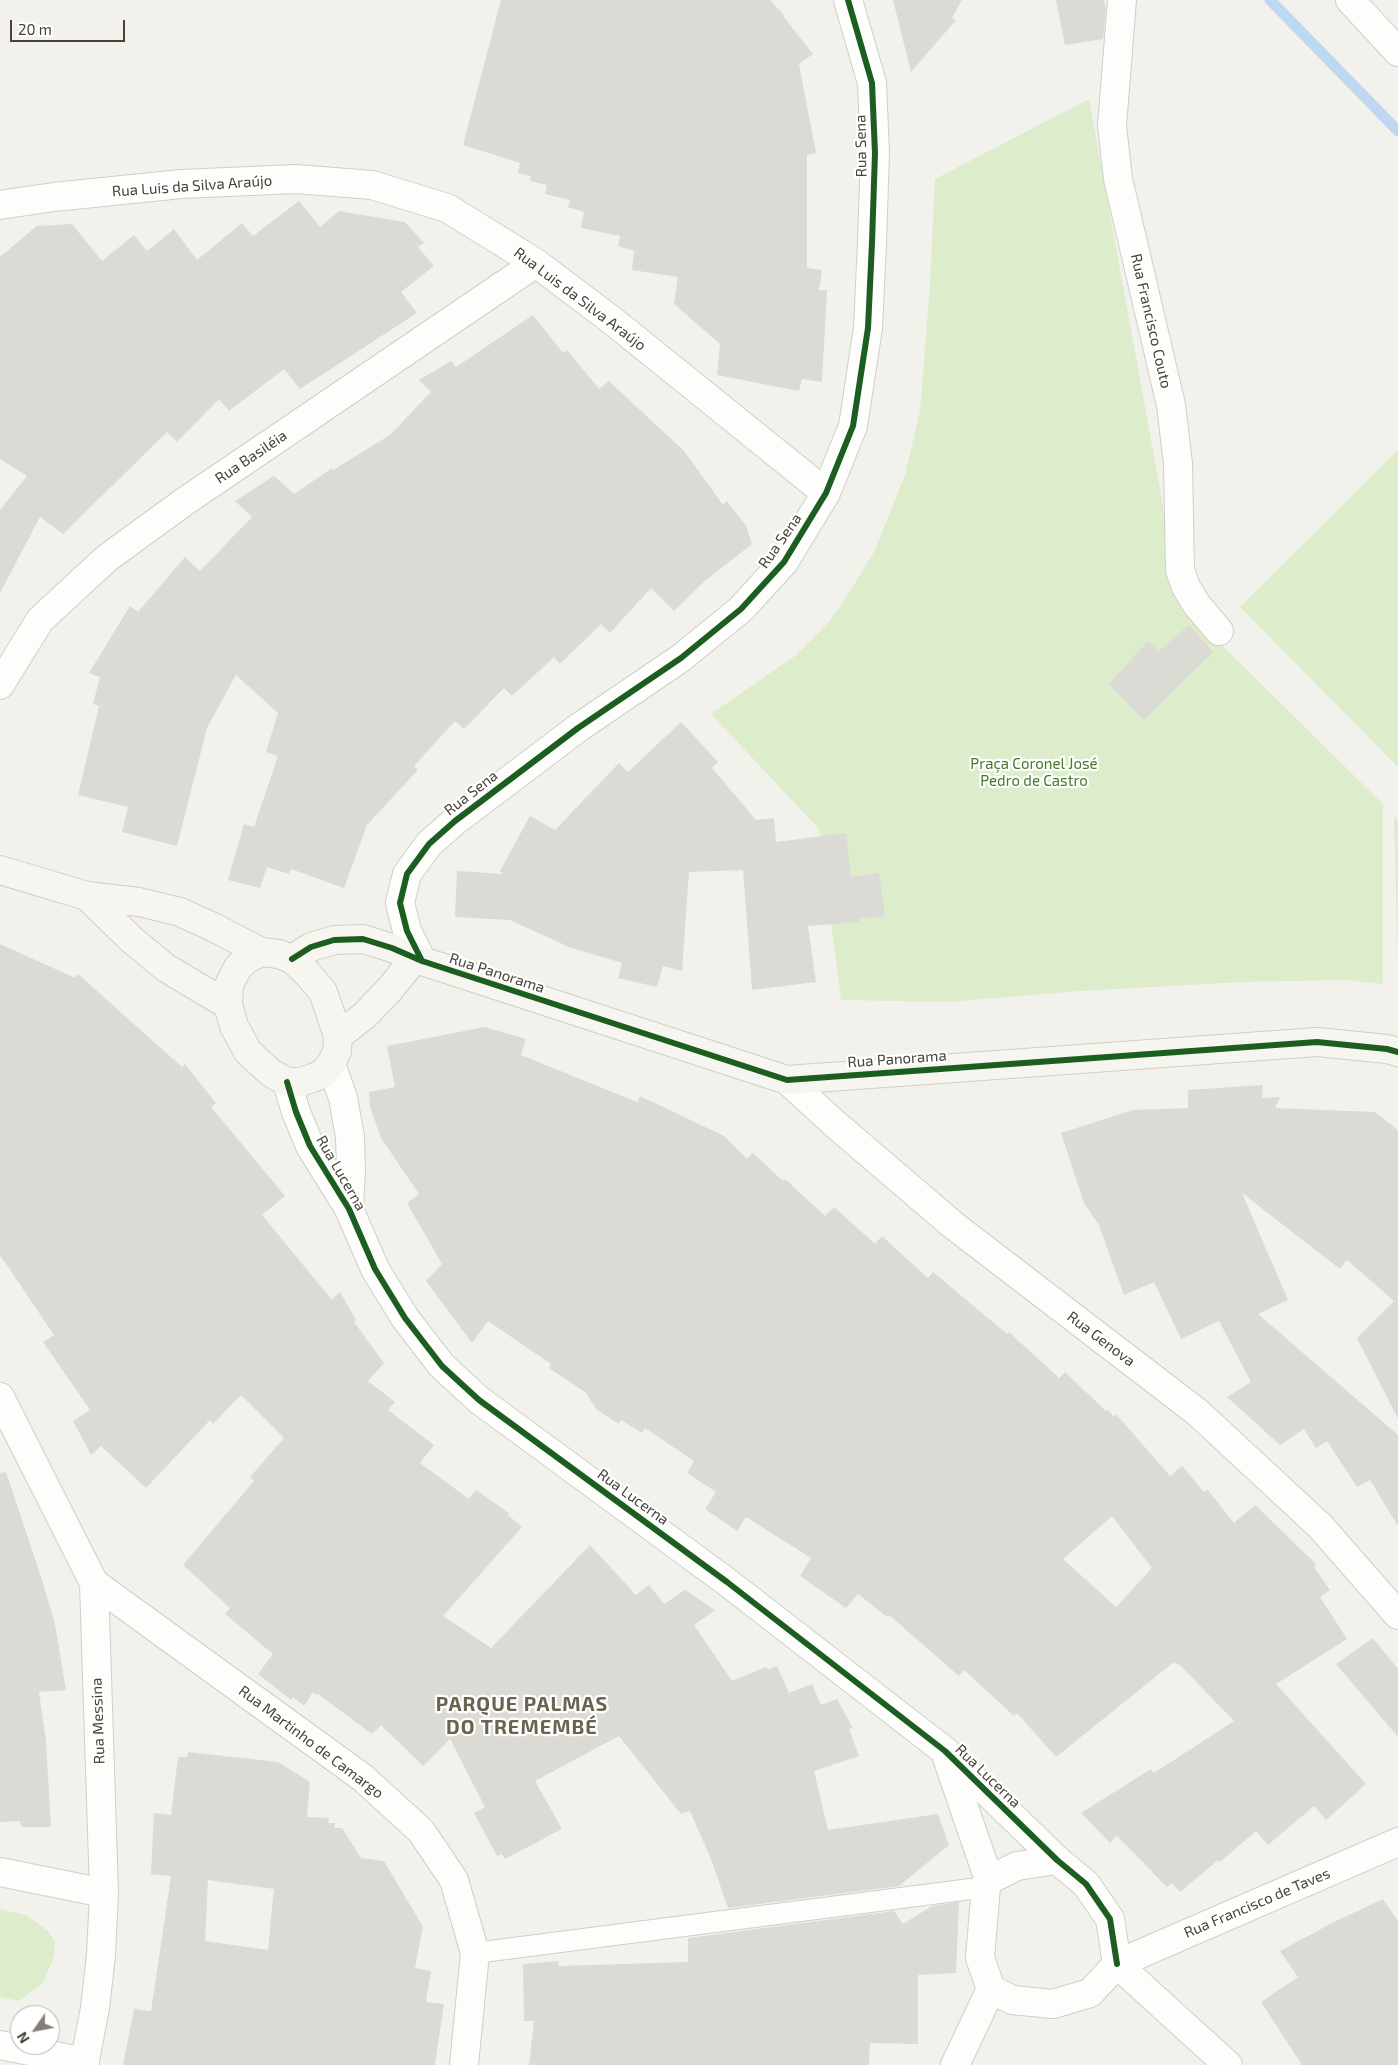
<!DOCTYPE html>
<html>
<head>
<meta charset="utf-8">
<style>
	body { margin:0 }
	#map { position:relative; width:1398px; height:2065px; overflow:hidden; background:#f2f1ec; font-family:"Exo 2",sans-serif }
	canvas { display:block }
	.north { position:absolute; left:10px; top:2005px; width:50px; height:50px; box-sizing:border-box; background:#fff; border:1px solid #b6b4af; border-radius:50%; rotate:237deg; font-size:14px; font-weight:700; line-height:20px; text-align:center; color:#484337 }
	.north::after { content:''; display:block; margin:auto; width:18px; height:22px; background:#848076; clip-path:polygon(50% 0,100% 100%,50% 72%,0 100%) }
	.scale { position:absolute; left:10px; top:20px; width:115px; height:22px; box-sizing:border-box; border:2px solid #484337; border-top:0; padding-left:6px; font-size:15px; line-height:18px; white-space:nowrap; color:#484337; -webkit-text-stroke:4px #fff; paint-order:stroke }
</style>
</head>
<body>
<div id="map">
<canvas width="1398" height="2065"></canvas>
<div class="north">N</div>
<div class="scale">20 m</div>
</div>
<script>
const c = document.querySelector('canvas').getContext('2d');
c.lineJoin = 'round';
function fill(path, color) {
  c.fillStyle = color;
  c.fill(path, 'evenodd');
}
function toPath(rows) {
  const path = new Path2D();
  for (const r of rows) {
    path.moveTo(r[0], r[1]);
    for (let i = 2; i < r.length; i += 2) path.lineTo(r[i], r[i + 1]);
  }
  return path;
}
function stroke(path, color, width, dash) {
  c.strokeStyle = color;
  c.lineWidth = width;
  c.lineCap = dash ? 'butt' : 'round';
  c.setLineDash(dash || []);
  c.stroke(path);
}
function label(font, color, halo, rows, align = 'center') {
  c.font = font + ' "Exo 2",sans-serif';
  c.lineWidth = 4.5;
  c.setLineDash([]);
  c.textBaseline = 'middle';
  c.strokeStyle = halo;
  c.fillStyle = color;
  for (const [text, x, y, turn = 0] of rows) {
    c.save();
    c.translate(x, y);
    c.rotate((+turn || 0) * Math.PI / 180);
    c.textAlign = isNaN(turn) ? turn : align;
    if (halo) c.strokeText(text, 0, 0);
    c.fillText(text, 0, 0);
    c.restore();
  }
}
const green = toPath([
	[1089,99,1181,605,1383,804,1383,984,1347,980,1242,982,1080,991,948,1002,841,1000,819,829,711,714,795,656,826,625,845,599,874,552,905,475,920,411,930,284,935,179],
	[1398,450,1398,767,1240,607],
	[1394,815,1398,819,1398,965],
	[0,1909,25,1915,33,1920,48,1931,55,1942,54,1956,45,1979,41,1985,19,2001,0,1997]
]);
const stream = toPath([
	[1270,0,1398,131]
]);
const building = toPath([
	[501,0,770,0,784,15,783,16,813,54,799,64,816,153,807,155,807,268,822,270,819,290,827,290,822,382,802,379,799,391,717,375,720,344,674,304,678,277,632,270,634,251,618,246,620,236,581,228,584,212,568,207,570,200,545,194,547,185,530,181,531,176,518,173,520,163,463,145],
	[893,0,962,0,952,18,956,20,911,72],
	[1056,0,1104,0,1106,9,1103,39,1065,45],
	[299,201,320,227,339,211,405,222,424,243,418,247,434,266,401,292,417,313,300,389,284,369,229,411,219,399,177,442,167,432,63,534,40,517,0,593,0,510,27,476,0,459,0,257,37,226,72,224,102,261,134,235,147,251,174,229,197,260,242,223,253,236],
	[533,315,563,353,567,350,599,389,609,381,684,451,723,505,727,501,746,526,752,544,706,580,674,611,651,588,610,633,601,624,560,664,554,657,512,696,504,688,464,729,455,721,414,766,418,770,367,825,344,888,291,869,289,874,267,867,260,888,228,880,244,824,254,827,278,756,266,752,278,713,236,675,207,728,177,846,122,832,128,807,78,795,99,706,93,704,100,677,89,673,130,606,138,612,185,557,200,571,252,517,235,501,274,476,294,494,332,468,333,470,390,435,431,392,419,380,451,361,456,367],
	[1189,625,1213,652,1144,720,1109,684,1148,641,1159,651],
	[681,722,718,762,712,768,756,820,774,818,776,842,846,833,851,877,879,873,885,916,859,919,859,922,808,926,816,982,752,990,743,870,689,872,682,971,663,966,657,987,618,978,622,963,569,947,510,920,455,917,457,871,503,874,500,871,530,816,555,830,619,763,628,772],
	[0,944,75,978,78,974,182,1067,185,1064,216,1103,211,1107,285,1196,262,1215,332,1300,340,1292,356,1320,354,1322,384,1363,368,1381,395,1402,388,1410,434,1445,420,1463,469,1499,476,1490,509,1513,508,1515,522,1527,443,1616,491,1648,590,1545,636,1595,649,1585,664,1604,685,1590,715,1610,694,1625,732,1681,766,1667,768,1670,777,1666,789,1693,812,1684,821,1705,837,1699,853,1728,849,1729,859,1756,814,1771,828,1830,938,1814,949,1845,899,1886,728,1908,711,1859,690,1811,681,1814,619,1736,535,1781,562,1829,505,1859,502,1854,497,1856,474,1813,485,1807,450,1739,423,1766,381,1725,372,1734,318,1694,316,1695,313,1692,304,1706,293,1697,291,1700,258,1674,273,1654,225,1614,230,1608,183,1565,254,1481,250,1477,284,1438,241,1395,213,1424,210,1420,146,1488,101,1446,91,1455,73,1421,90,1410,43,1342,54,1335,0,1255],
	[485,1027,526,1039,521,1055,637,1102,640,1096,724,1136,747,1159,753,1153,783,1181,785,1179,825,1216,834,1207,875,1244,882,1236,928,1278,933,1272,1007,1334,1009,1332,1059,1378,1065,1372,1106,1411,1108,1410,1114,1417,1116,1414,1170,1476,1182,1466,1204,1492,1207,1489,1234,1523,1255,1505,1316,1564,1314,1567,1330,1590,1320,1597,1347,1639,1276,1684,1366,1784,1326,1820,1314,1806,1268,1845,1256,1831,1220,1862,1218,1860,1180,1892,1172,1883,1167,1887,1117,1836,1110,1843,1081,1813,1151,1769,1154,1773,1234,1721,1178,1663,1176,1664,1174,1662,1056,1757,1017,1713,1014,1716,964,1670,959,1676,889,1615,887,1617,858,1594,846,1608,800,1576,811,1558,746,1517,737,1531,705,1509,716,1492,687,1473,694,1461,645,1428,642,1433,621,1420,619,1424,597,1410,585,1392,549,1368,551,1364,488,1321,472,1343,426,1281,442,1264,407,1203,419,1194,381,1138,370,1107,369,1092,395,1087,387,1046],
	[1112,1516,1152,1568,1116,1607,1063,1559],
	[1263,1085,1262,1098,1280,1097,1275,1108,1375,1112,1398,1130,1398,1419,1357,1338,1394,1301,1347,1260,1340,1269,1242,1193,1288,1300,1258,1314,1398,1435,1398,1526,1370,1480,1357,1487,1327,1441,1316,1448,1304,1429,1280,1445,1227,1397,1251,1382,1219,1321,1181,1339,1154,1282,1124,1295,1099,1225,1084,1203,1061,1133,1133,1110,1188,1108,1188,1090],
	[6,1472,42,1580,55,1624,66,1690,39,1692,46,1742,51,1827,21,1827,20,1821,0,1822,0,1473],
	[1373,1638,1398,1669,1398,1737,1336,1664],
	[188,1752,278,1762,310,1782,307,1817,329,1818,328,1823,335,1823,334,1828,342,1828,361,1858,384,1861,423,1927,415,1968,431,1971,426,2002,444,2004,435,2065,123,2065,134,2009,151,2011,171,1876,151,1874,154,1813,171,1815,178,1757,187,1757],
	[208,1880,274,1889,268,1950,205,1941],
	[1383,1899,1398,1921,1398,2065,1302,2065,1261,2002,1298,1977,1280,1951,1332,1923],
	[959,1902,956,1973,918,1975,918,2044,870,2043,869,2065,529,2065,534,2021,524,2021,523,1964,558,1961,559,1966,688,1962,688,1938,894,1911,903,1924,932,1906]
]);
const lane = toPath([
	[475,1953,986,1887]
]);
const street = toPath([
	[1122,0,1112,126,1118,179,1171,405,1178,464,1180,570,1186,587,1197,605,1219,631],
	[1350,0,1398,52],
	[0,205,54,197,181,184,296,179,372,185,447,208,536,263,614,322,826,493],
	[0,685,40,620,107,558,184,502,536,263],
	[422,961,407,931,400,903,407,874,429,844,455,821,578,728,681,658,741,609,784,562,826,493,853,426,868,328,872,243,875,153,872,83,848,0],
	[331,1064,343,1098,350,1137,351,1170,349,1209],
	[787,1080,835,1124,953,1225,1197,1412,1320,1526,1398,1615],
	[287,1082,296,1112,310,1146,349,1209,375,1269,405,1318,442,1366,479,1400,727,1582,945,1751,1057,1860,1086,1884,1110,1919,1117,1964],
	[0,1397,94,1583,104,1893,101,1955,95,2008,84,2065],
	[94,1583,363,1778,421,1831,454,1880,475,1953,464,2065],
	[947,1758,989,1880],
	[1057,1860,1017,1866,989,1880,986,1887,980,1958,991,1989,1012,2000,1053,2004,1090,1993,1117,1964,1398,1842],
	[0,1872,104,1893],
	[1117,1964,1228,2065],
	[0,2045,85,2062],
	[955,2065,991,1989]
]);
const secondary = toPath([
	[0,870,87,896,132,940,166,968,228,1005],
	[87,896,139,902,180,912,215,928,261,952],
	[261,952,279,954,292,959,308,974,323,992,338,1036,337,1051,331,1064,322,1074,313,1078,300,1082,287,1082,271,1073,248,1052,234,1026,228,1005,229,985,238,967,249,958,261,952],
	[292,959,311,947,334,940,363,939,392,948,422,961,787,1080,1317,1042,1387,1049,1398,1052],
	[338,1036,364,1016,390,989,415,958]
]);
const cycleway = toPath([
	[292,959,311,947,334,940,363,939,392,948,422,961,787,1080,1317,1042,1387,1049,1398,1052],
	[422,961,407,931,400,903,407,874,429,844,455,821,578,728,681,658,741,609,784,562,826,493,853,426,868,328,872,243,875,153,872,83,848,0],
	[287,1082,296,1112,310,1146,349,1209,375,1269,405,1318,442,1366,479,1400,727,1582,945,1751,1057,1860,1086,1884,1110,1919,1117,1964]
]);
const streetNames = [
	["Rua Sena",861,146,-91],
	["Rua Luis da Silva Araújo",192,186,-4],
	["Rua Luis da Silva Araújo",580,299,37],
	["Rua Francisco Couto",1151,321,77],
	["Rua Basiléia",251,457,-34],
	["Rua Sena",780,541,-55],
	["Rua Sena",471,793,-38],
	["Rua Panorama",497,973,18],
	["Rua Panorama",897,1059,-4],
	["Rua Lucerna",341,1173,60],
	["Rua Genova",1101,1339,37],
	["Rua Lucerna",633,1497,36],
	["Rua Messina",98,1721,-92],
	["Rua Martinho de Camargo",311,1742,37],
	["Rua Lucerna",988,1776,44],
	["Rua Francisco de Taves",1257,1903,-23]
];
const parkNames = [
	["Praça Coronel José",1034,764],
	["Pedro de Castro",1034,781]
];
const districtNames = [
	["PARQUE PALMAS",522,1704],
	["DO TREMEMBÉ",522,1727]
];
fill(green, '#ddedcc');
stroke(stream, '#bdd8f0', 11);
fill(building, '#dcdad4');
stroke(lane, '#d0ceca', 22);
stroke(street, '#d0ceca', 30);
stroke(secondary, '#d1cec3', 30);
stroke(lane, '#fdfdfc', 20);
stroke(street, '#fdfdfc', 28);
stroke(secondary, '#f7f5ef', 28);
stroke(cycleway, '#1b5e20', 6);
label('15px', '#484337', '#fff', streetNames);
label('15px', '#437b2a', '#fff', parkNames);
c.letterSpacing = '1px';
label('bold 20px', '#6b624f', '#fff', districtNames);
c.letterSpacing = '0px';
</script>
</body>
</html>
